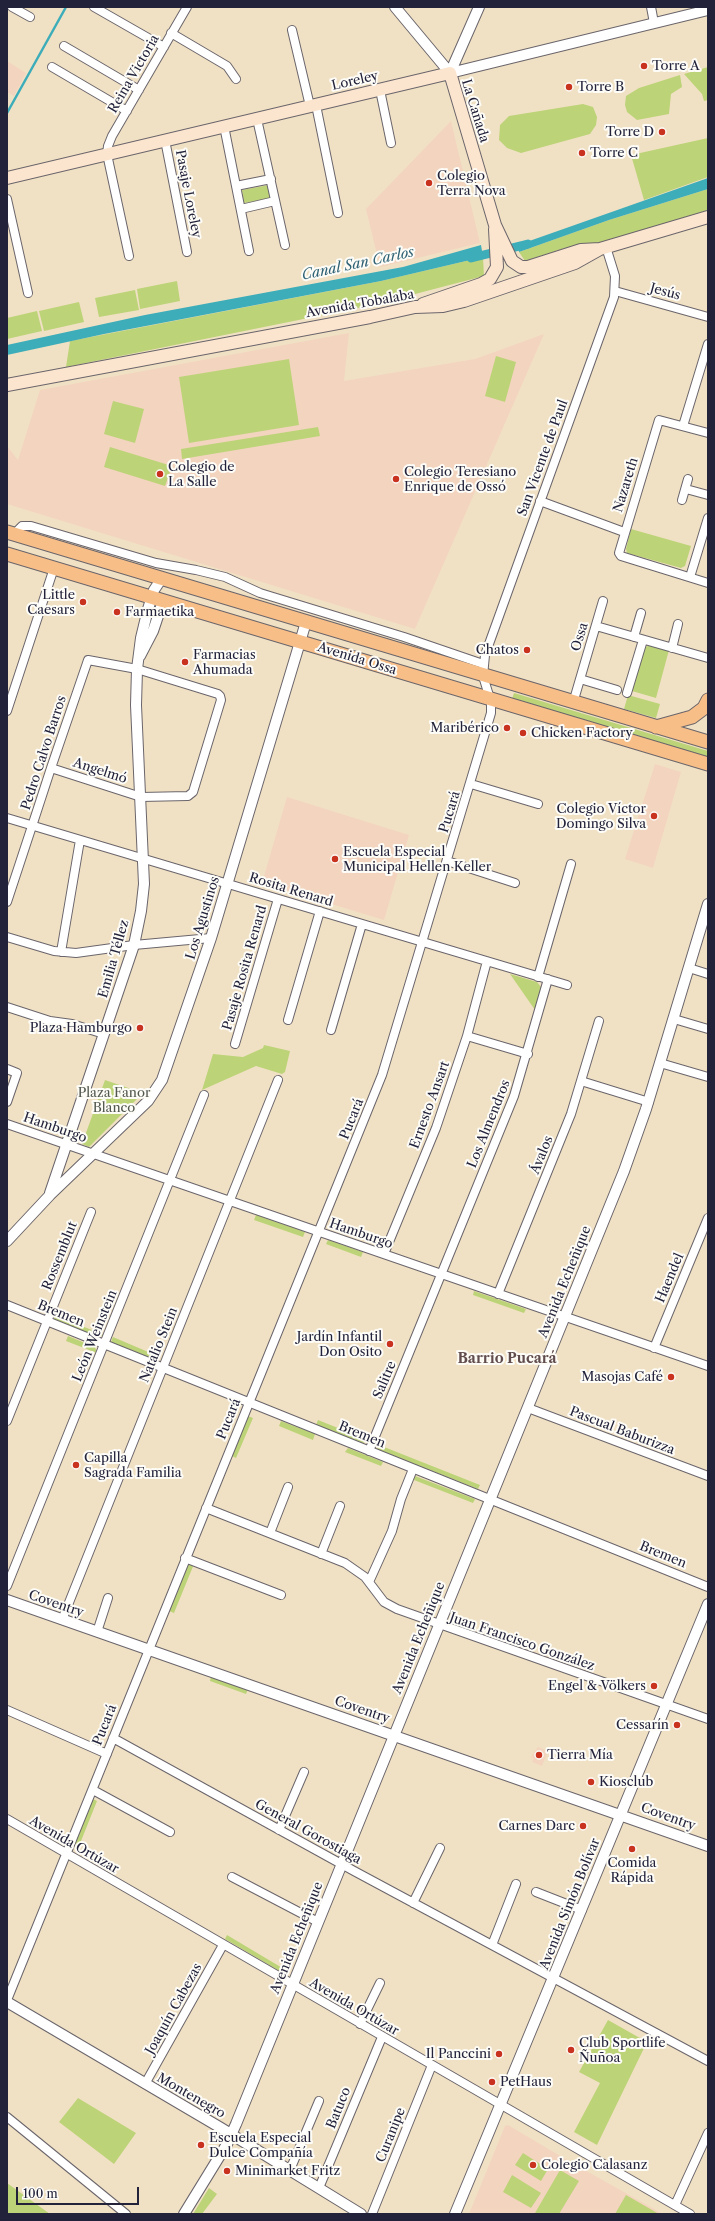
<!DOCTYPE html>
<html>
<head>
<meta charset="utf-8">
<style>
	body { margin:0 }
	#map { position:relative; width:715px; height:2221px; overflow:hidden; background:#f1e1c4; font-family:"Libre Caslon Text",serif }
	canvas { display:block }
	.frame { position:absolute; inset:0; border:8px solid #22223b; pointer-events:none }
	.scale { position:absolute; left:16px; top:2187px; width:123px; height:18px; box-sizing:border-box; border:2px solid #22223b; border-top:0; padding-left:5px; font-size:12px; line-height:14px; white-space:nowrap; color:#22223b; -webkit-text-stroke:3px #fdfcf7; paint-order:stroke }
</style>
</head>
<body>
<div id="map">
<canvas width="715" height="2221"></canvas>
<div class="frame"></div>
<div class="scale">100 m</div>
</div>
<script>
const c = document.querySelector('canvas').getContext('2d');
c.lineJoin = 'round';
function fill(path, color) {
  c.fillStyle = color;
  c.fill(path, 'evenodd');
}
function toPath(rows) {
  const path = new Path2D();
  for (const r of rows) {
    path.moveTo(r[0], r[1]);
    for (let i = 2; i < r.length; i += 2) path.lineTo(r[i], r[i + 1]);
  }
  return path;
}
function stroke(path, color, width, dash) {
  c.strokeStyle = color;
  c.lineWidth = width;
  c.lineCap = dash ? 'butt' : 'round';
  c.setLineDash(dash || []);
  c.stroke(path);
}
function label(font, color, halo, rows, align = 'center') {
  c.font = font + ' "Libre Caslon Text",serif';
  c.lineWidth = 4;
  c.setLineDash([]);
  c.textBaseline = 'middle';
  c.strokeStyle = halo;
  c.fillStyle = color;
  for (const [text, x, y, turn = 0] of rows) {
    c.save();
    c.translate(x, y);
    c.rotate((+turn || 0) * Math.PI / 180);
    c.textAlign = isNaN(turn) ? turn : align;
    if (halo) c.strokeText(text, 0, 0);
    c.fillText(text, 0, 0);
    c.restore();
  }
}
const built = toPath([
	[7,61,26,73,14,96,7,92],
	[451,121,480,243,380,267,366,209],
	[349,333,344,381,475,359,544,334,415,629,7,504,7,446,18,460,40,390],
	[655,764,681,772,653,868,625,859],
	[287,797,409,835,384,920,262,883],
	[538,1747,548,1751,542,1766,532,1762,534,1758,531,1757],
	[508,2125,567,2160,663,2214,469,2214,505,2126]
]);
const green = toPath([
	[708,67,708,100,704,101,702,94,684,74],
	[680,75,682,87,671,94,669,114,637,120,627,112,625,105,626,96,639,88],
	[583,104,593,107,597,117,596,125,590,134,521,153,507,148,499,140,500,125,509,116],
	[708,138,708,177,644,200,631,155],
	[269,185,272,198,244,203,242,190],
	[708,189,708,210,608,241,562,249,525,261,519,252,609,220],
	[483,257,484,276,373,305,66,367,70,341,381,281],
	[177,281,180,301,140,309,137,289],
	[135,290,139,310,99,317,95,298],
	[79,302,84,322,44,331,39,311],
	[37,311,42,331,7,339,7,318],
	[496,356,516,362,505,402,485,396],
	[289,359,299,425,189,443,179,377],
	[113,401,144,409,135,443,104,434],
	[318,427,320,436,182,459,181,449],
	[110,447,172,466,165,486,104,467],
	[631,529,691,546,685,566,681,568,627,553,626,549],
	[649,645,669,650,656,698,632,691,643,649],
	[514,693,708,751,708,757,512,699],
	[628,695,660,704,656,718,624,709],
	[510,974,537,982,541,987,535,1010],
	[264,1045,290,1051,285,1072,282,1074,256,1066,202,1090,213,1054,243,1057,263,1048],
	[105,1080,143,1093,89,1147,82,1144],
	[256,1215,305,1232,303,1237,254,1220],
	[328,1240,363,1252,361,1257,326,1244],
	[474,1291,526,1309,524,1313,473,1295],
	[55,1315,104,1335,98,1337,54,1319],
	[68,1336,95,1347,97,1353,66,1341],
	[113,1337,160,1357,158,1361,111,1342],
	[248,1416,253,1418,236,1458,232,1456],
	[318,1420,368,1440,363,1443,316,1425],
	[281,1421,315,1434,313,1440,279,1426],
	[379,1445,480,1485,478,1489,377,1449],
	[348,1448,383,1462,381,1466,345,1452],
	[415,1476,475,1499,473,1503,414,1480],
	[189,1563,194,1564,174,1613,169,1611],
	[211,1676,248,1689,246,1694,210,1681],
	[93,1799,97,1801,79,1846,75,1844],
	[227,1935,284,1969,283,1973,225,1939],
	[608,2020,647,2042,597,2145,574,2132,600,2083,579,2072],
	[78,2098,136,2133,114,2164,59,2122],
	[523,2153,548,2169,541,2181,515,2165],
	[560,2170,579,2181,559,2214,537,2214,535,2213],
	[512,2175,541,2193,531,2208,503,2192],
	[7,2183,50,2214,7,2214],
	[209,2188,217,2194,202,2214,193,2214],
	[626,2195,659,2214,615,2214]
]);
const water = toPath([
	[708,178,708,189,609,220,519,252,518,245],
	[481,245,483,257,381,281,104,334,7,355,7,345,145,315,403,267]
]);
const stream = toPath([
	[7,113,66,7]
]);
const canal = toPath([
	[471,258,528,244]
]);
const minor = toPath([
	[12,7,30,17],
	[94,7,164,47],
	[651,7,654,23],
	[292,30,310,106],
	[171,33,227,66,236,79],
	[64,46,139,90],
	[52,67,127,111],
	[380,90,391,143],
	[316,105,338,213],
	[257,119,285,245],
	[224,126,249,251],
	[165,140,187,252],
	[236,186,271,179],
	[7,199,28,293],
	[241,209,275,201],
	[129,256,107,154,108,146,112,136,187,7],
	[615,291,708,317],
	[683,426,708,344],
	[708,433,659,420,619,553,621,556,708,583],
	[686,489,708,495],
	[682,500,688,479],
	[540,501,624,532],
	[13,535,22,526,31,526,156,563,196,570,225,577,260,593,404,637,483,664],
	[690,577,708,518],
	[596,626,708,658],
	[634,637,641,613],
	[672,648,678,624],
	[580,679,617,690],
	[627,693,643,640],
	[573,703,603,601],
	[7,711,54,568],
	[471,784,538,804],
	[7,818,567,985],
	[447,861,515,883],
	[7,902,36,814,51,768,87,663,88,660,137,669,218,694,220,696,221,700,193,792,188,796,141,797,51,768],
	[7,937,54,951,76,953,134,945,211,938],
	[61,952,80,840],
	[689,968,708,974],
	[538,977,571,864],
	[7,1007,50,1021,72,1024,104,1034],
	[674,1019,708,1029],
	[288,1020,320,911],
	[331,1030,362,924],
	[467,1036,528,1054],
	[235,1044,278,899],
	[660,1063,708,1077],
	[7,1069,17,1073,7,1102],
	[581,1081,649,1102],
	[7,1124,708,1366],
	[384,1254,436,1128,467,1036,487,961],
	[498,1294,571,1114,599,1021],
	[7,1305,708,1587],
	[654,1348,708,1218],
	[528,1408,708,1476],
	[7,1421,91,1212],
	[369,1451,514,1096,548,979],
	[206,1508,345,1563,365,1577,384,1602,397,1609,708,1719],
	[270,1533,288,1487],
	[321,1554,340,1506],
	[185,1558,281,1595],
	[369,1582,392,1531,401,1499,413,1469],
	[7,1586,204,1095],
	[62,1620,278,1080],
	[97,1632,108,1598],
	[7,1710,107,1754],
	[113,1738,354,1871,708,2061],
	[93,1790,170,1832],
	[7,1819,690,2214],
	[279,1830,304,1772],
	[232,1877,318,1922],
	[536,1892,582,1910],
	[413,1903,440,1848],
	[492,1945,516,1884],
	[7,2000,382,1075,491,713,491,702,483,676,485,655,614,297,615,276,606,247],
	[360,2024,380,1983],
	[145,2084,223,1945],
	[7,2117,126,2214],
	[290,2170,319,2101],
	[319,2188,382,2037],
	[675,2205,708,2133],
	[372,2214,432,2065]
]);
const tertiary = toPath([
	[395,7,450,73],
	[450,73,708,10],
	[450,73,479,7],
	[140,656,153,631,163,601],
	[50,1193,134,945,141,911,144,884,136,705,137,669,141,638,148,609,154,590,162,578],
	[7,1241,50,1195,148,1101,162,1080,211,938,306,622],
	[7,1600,708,1846],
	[7,2002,221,2128,361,2214],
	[184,2214,227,2144,236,2124,624,1171,646,1109,708,904],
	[455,2214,708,1604]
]);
const secondary = toPath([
	[7,178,450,73,495,225,512,261,521,267,528,267,581,250,600,249],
	[423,304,481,284,490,279,497,267,495,229],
	[7,385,370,317,415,307,443,306,464,301,575,263,600,249,708,217]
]);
const primary = toPath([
	[7,532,708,742],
	[7,554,708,764],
	[656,727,692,717,704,708,708,700]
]);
const markers = [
	[644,66,4,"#c8321e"],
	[569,87,4,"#c8321e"],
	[662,132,4,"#c8321e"],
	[582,153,4,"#c8321e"],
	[429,183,4,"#c8321e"],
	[160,474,4,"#c8321e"],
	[396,479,4,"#c8321e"],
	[83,602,4,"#c8321e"],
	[117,612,4,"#c8321e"],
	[527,650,4,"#c8321e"],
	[185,662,4,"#c8321e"],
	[507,728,4,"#c8321e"],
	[523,733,4,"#c8321e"],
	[654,816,4,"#c8321e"],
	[335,859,4,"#c8321e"],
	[140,1028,4,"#c8321e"],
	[390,1344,4,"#c8321e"],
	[671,1377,4,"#c8321e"],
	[76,1465,4,"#c8321e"],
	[654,1686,4,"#c8321e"],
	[677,1725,4,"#c8321e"],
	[539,1755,4,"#c8321e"],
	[591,1782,4,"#c8321e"],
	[583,1826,4,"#c8321e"],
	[632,1849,4,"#c8321e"],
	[571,2050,4,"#c8321e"],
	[499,2054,4,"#c8321e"],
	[492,2082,4,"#c8321e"],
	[201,2145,4,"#c8321e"],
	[533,2165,4,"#c8321e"],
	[227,2171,4,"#c8321e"]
];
const poiNames = [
	["Torre A",652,66],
	["Torre B",577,87],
	["Torre D",654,132,"right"],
	["Torre C",590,153],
	["Colegio",437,176],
	["Terra Nova",437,191],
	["Colegio de",168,467],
	["La Salle",168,482],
	["Colegio Teresiano",404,472],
	["Enrique de Ossó",404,487],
	["Little",75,595,"right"],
	["Caesars",75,610,"right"],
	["Farmaetika",125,612],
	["Chatos",519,650,"right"],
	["Farmacias",193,655],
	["Ahumada",193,670],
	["Maribérico",499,728,"right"],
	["Chicken Factory",531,733],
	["Colegio Víctor",646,809,"right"],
	["Domingo Silva",646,824,"right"],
	["Escuela Especial",343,852],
	["Municipal Hellen Keller",343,867],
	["Plaza Hamburgo",132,1028,"right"],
	["Jardín Infantil",382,1337,"right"],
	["Don Osito",382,1352,"right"],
	["Masojas Café",663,1377,"right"],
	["Capilla",84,1458],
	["Sagrada Familia",84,1473],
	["Engel & Völkers",646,1686,"right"],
	["Cessarín",669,1725,"right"],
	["Tierra Mía",547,1755],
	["Kiosclub",599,1782],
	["Carnes Darc",575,1826,"right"],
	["Comida",632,1863,"center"],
	["Rápida",632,1878,"center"],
	["Club Sportlife",579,2043],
	["Ñuñoa",579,2058],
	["Il Panccini",491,2054,"right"],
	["PetHaus",500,2082],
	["Escuela Especial",209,2138],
	["Dulce Compañía",209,2153],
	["Colegio Calasanz",541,2165],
	["Minimarket Fritz",235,2171]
];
const streetNames = [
	["Reina Victoria",134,74,-60],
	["Loreley",355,81,-13],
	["La Cañada",475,111,73],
	["Pasaje Loreley",188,194,79],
	["Jesús",665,292,15],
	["Avenida Tobalaba",360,304,-10],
	["San Vicente de Paul",543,458,-70],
	["Nazareth",626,485,-73],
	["Ossa",580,637,-73],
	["Avenida Ossa",357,659,17],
	["Pedro Calvo Barros",44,753,-72],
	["Angelmó",100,771,18],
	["Pucará",450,812,-73],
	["Rosita Renard",291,890,17],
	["Los Agustinos",203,918,-73],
	["Emilia Téllez",114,959,-74],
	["Pasaje Rosita Renard",245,968,-74],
	["Ernesto Ansart",430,1105,-70],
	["Pucará",352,1119,-68],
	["Los Almendros",489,1124,-68],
	["Hamburgo",55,1128,19],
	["Ávalos",542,1155,-68],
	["Hamburgo",361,1234,19],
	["Rossemblut",60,1256,-68],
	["Haendel",670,1278,-67],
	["Avenida Echeñique",565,1282,-68],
	["Bremen",61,1314,22],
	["León Weinstein",95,1336,-68],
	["Natalio Stein",159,1345,-68],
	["Salitre",385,1380,-67],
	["Pucará",229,1419,-68],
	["Pascual Baburizza",622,1431,21],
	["Bremen",362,1435,22],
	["Bremen",663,1555,22],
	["Coventry",56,1604,19],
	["Avenida Echeñique",419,1638,-68],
	["Juan Francisco González",522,1642,19],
	["Coventry",362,1710,19],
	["Pucará",105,1725,-68],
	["Coventry",668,1817,20],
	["General Gorostiaga",308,1832,29],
	["Avenida Ortúzar",74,1845,30],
	["Avenida Simón Bolívar",570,1904,-68],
	["Avenida Echeñique",297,1938,-68],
	["Avenida Ortúzar",354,2007,30],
	["Joaquín Cabezas",174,2009,-61],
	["Montenegro",191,2096,30],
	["Batuco",339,2108,-68],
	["Curanipe",391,2135,-68]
];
const parkNames = [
	["Plaza Fanor",114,1093],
	["Blanco",114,1108]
];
const waterNames = [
	["Canal San Carlos",358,264,-12]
];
const neighbourhoodNames = [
	["Barrio Pucará",507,1359]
];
fill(built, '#f3d4bf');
fill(green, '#bdd378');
fill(water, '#3dadba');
stroke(stream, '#3dadba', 2.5);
stroke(canal, '#3dadba', 9);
stroke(minor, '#6a656b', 10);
stroke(tertiary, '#6a656b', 12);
stroke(secondary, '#6a656b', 14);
stroke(primary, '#6a656b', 15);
stroke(minor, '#fff', 8);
stroke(tertiary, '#fff', 10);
stroke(secondary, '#fce5cf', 12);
stroke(primary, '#f7be88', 13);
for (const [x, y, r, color] of markers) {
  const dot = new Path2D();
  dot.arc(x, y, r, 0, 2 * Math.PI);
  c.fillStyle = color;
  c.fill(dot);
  stroke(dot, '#fdfcf7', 1.5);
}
label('13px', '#22223b', '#fdfcf7', poiNames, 'left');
label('13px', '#22223b', '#fdfcf7', streetNames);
label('13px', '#50574d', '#fdfcf7', parkNames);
label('italic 14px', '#2e6174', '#fdfcf7', waterNames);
label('bold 14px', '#614c4d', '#fdfcf7', neighbourhoodNames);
</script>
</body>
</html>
